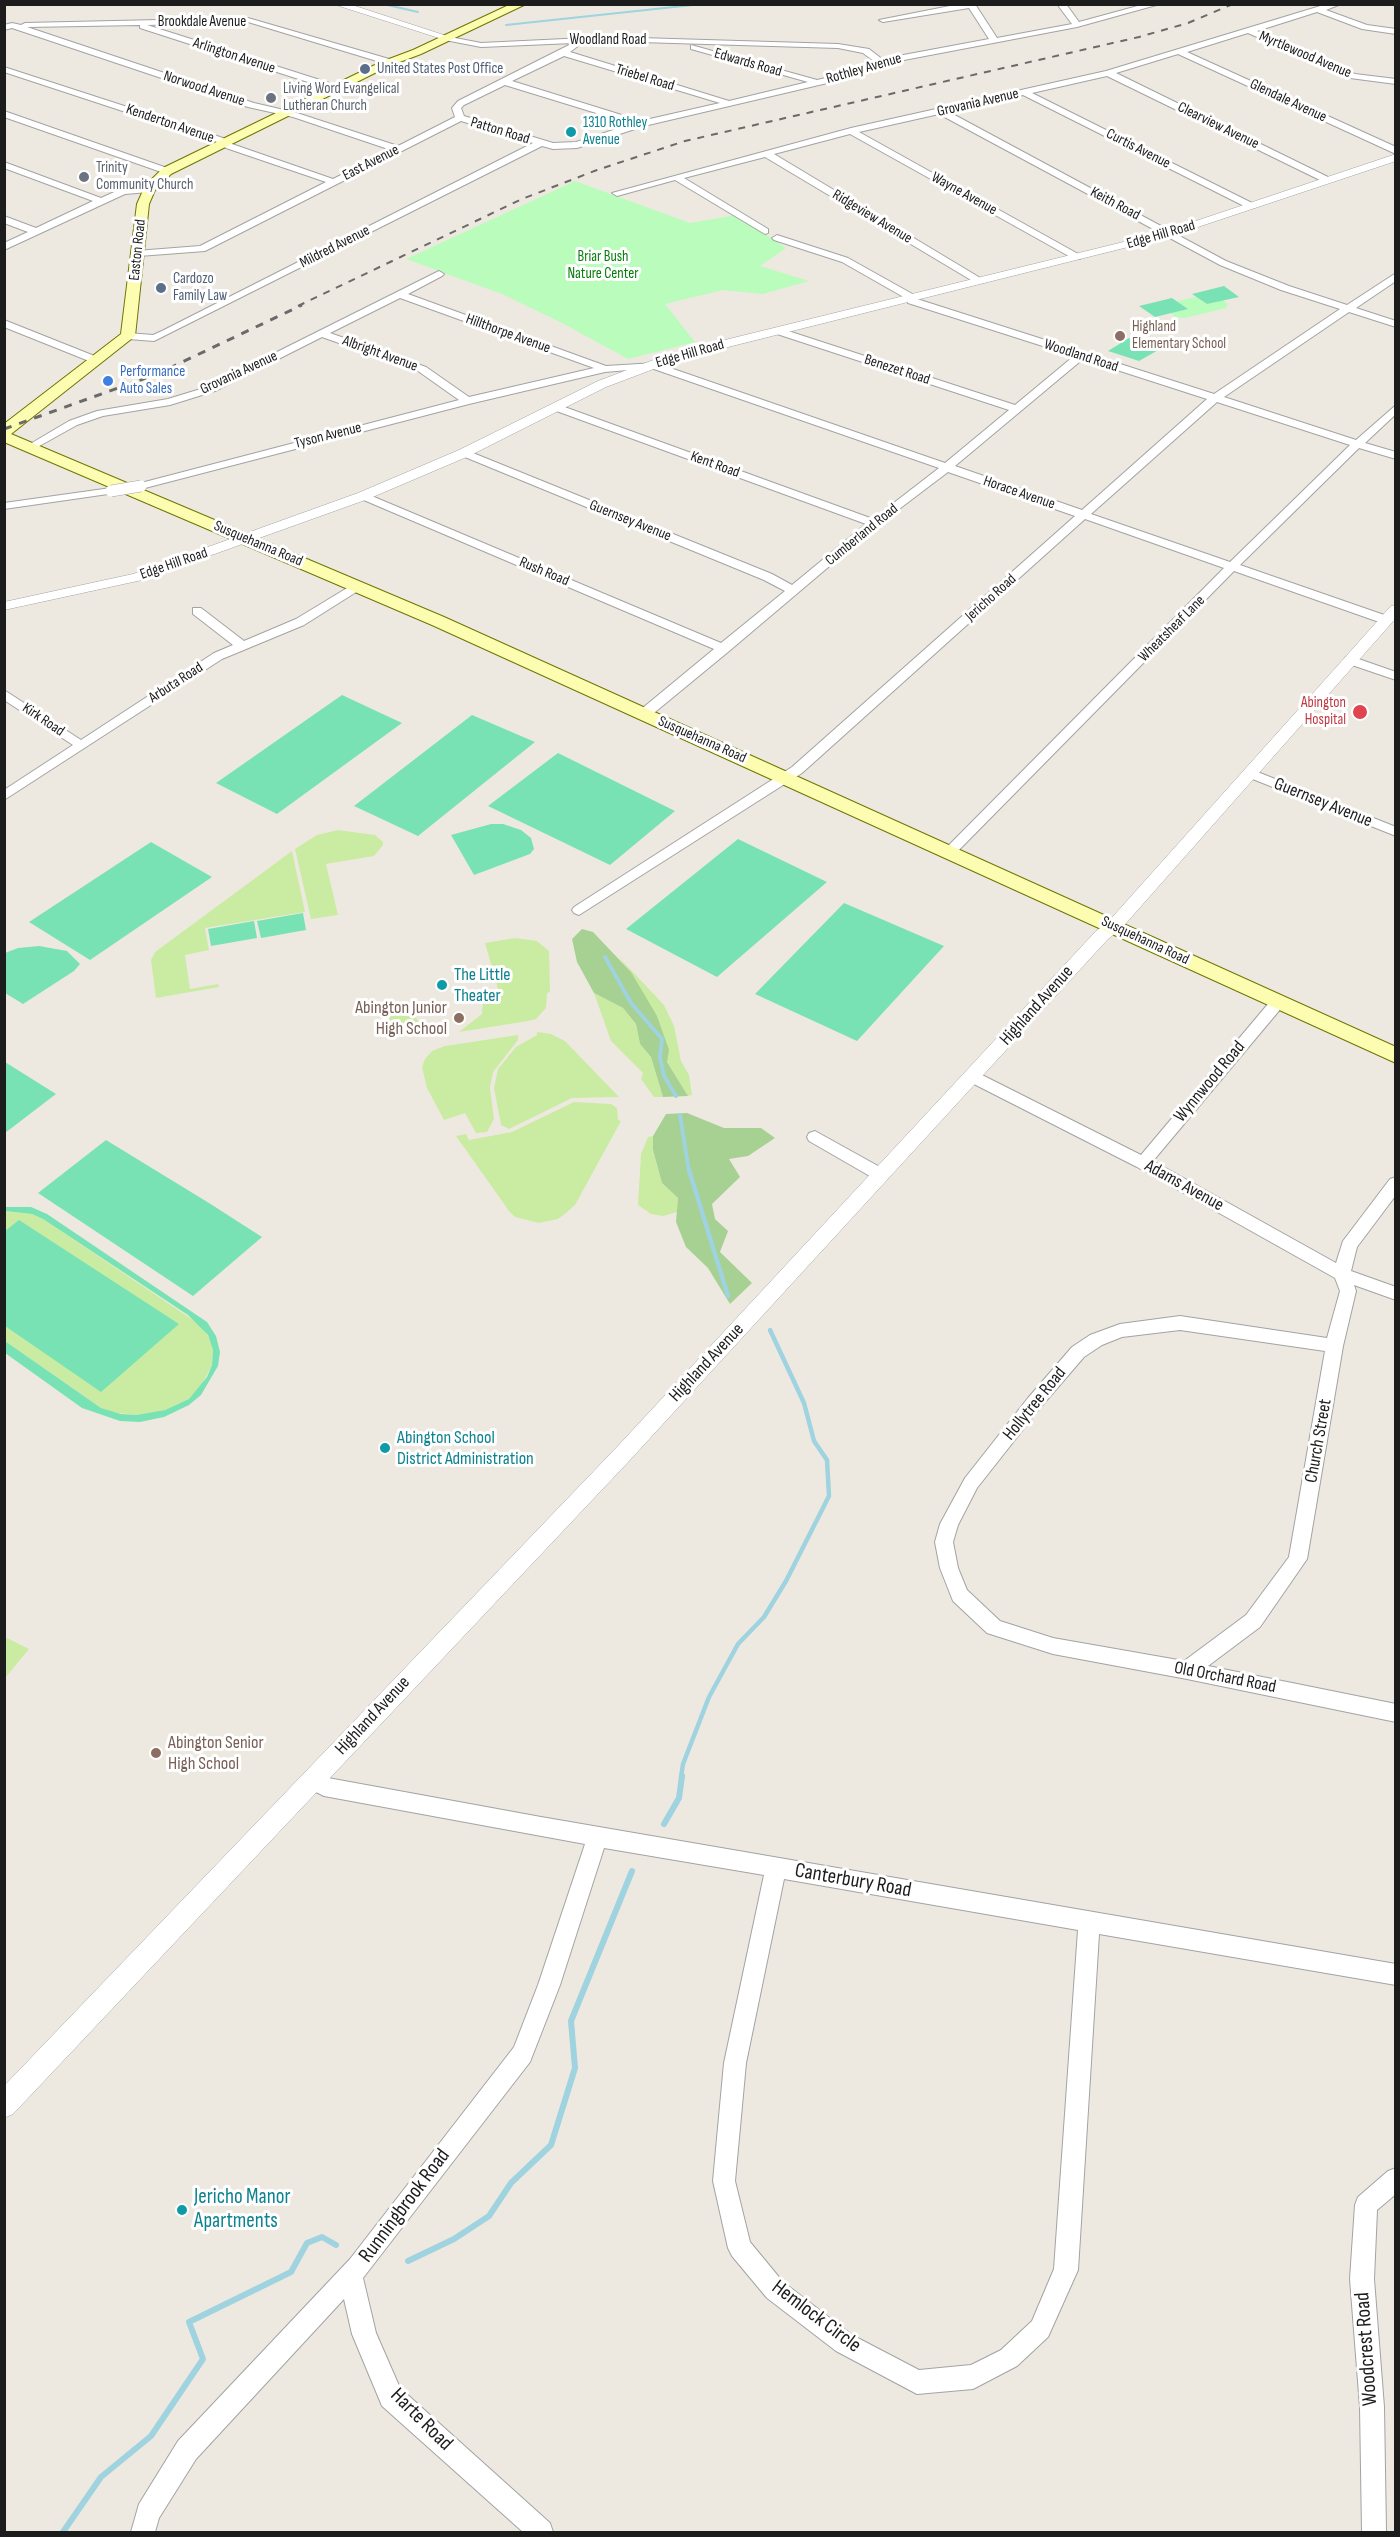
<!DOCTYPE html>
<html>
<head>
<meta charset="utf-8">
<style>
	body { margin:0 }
	#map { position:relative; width:1400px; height:2537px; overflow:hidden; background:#eee9e0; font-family:"Sofia Sans Condensed",sans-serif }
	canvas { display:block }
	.frame { position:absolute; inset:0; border:6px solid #1c1c1c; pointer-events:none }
</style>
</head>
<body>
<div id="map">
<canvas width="1400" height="2537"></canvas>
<div class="frame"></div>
</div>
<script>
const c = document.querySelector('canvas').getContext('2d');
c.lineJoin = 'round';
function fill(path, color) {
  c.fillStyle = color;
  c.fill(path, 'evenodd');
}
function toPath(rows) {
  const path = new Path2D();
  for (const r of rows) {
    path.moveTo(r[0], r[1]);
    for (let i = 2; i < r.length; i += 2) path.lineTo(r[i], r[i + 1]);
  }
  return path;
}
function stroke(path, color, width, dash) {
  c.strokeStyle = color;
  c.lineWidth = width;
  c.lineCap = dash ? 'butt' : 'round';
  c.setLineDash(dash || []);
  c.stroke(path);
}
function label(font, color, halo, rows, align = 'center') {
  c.font = font + ' "Sofia Sans Condensed",sans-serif';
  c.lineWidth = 6;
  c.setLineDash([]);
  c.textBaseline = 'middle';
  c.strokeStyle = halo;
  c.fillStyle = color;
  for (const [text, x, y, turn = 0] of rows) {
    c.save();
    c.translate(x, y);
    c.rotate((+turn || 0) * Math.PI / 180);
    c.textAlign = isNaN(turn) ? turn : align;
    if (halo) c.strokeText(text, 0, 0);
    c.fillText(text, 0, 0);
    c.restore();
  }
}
const grass = toPath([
	[338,830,375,835,383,842,383,845,374,856,326,864,338,915,311,919,295,849,317,835],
	[292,851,305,912,205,928,209,950,185,955,190,989,218,984,219,987,156,998,151,960,155,952],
	[515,938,537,941,549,951,550,992,547,993,546,1008,536,1019,528,1021,459,1032,482,1014,483,999,500,996,485,943],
	[616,954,664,1005,674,1026,681,1061,689,1075,692,1095,688,1096,667,1062,631,972],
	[594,993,623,1008,636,1024,640,1044,651,1057,663,1097,654,1097,641,1079,643,1073,611,1041],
	[410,1006,421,1027,391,1025,388,1013],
	[537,1032,551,1034,565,1041,619,1097,572,1098,509,1129,501,1125,494,1088,498,1069,516,1047,537,1035],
	[518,1035,518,1040,493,1072,490,1088,494,1119,487,1132,476,1133,465,1113,444,1120,427,1088,422,1067,425,1059,432,1051,445,1046],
	[574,1102,611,1104,617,1108,618,1120,621,1121,575,1205,566,1213,558,1219,539,1223,515,1217,509,1211,456,1136,466,1134,469,1140,512,1132],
	[653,1136,653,1150,662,1183,678,1198,677,1212,663,1216,651,1214,638,1205,641,1154,648,1137],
	[4,1211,32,1214,43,1219,199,1324,208,1336,213,1349,212,1365,200,1388,189,1399,165,1410,136,1415,109,1412,101,1408,5,1341],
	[5,1637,29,1649,5,1678]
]);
const forest = toPath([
	[582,929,593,932,631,972,657,1016,669,1050,667,1062,688,1096,663,1097,651,1057,640,1044,636,1024,623,1008,594,993,577,962,572,939],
	[687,1113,724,1128,761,1128,775,1138,748,1156,729,1159,740,1177,712,1204,715,1219,728,1231,720,1252,752,1283,730,1304,708,1268,686,1247,676,1222,678,1198,662,1183,653,1150,653,1136,666,1114]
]);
const park = toPath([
	[575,181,690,223,736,215,786,248,760,266,809,281,763,294,723,290,665,304,695,342,628,359,562,323,502,294,406,259],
	[1196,297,1207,304,1223,300,1228,304,1226,308,1185,318,1175,317,1171,313,1187,309,1177,301]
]);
const pitch = toPath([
	[1224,286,1239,297,1207,304,1192,294],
	[1172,298,1188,309,1155,317,1139,306],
	[1129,338,1160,349,1139,361,1108,351],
	[342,695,402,723,277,814,216,783],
	[472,715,535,742,418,836,354,806],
	[558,753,675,811,610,865,488,806],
	[491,824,503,824,521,830,531,838,534,849,530,854,474,875,451,835],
	[738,839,827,882,717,977,626,929],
	[151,842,212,877,90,960,29,922],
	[844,903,944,946,857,1041,755,994],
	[303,913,306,930,261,938,257,921],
	[254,921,257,938,211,946,208,929],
	[39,946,67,951,80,964,74,971,23,1004,5,993,5,953,18,948],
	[5,1062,56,1094,5,1133],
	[106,1140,209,1203,262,1237,193,1296,38,1193],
	[4,1207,31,1207,47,1214,207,1322,216,1336,220,1352,218,1366,201,1395,189,1405,164,1417,140,1422,120,1421,82,1408,5,1353,5,1341,101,1408,121,1414,136,1415,165,1410,189,1399,207,1377,212,1365,213,1350,208,1335,188,1315,43,1219,32,1214,5,1211],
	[19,1220,179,1324,101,1392,5,1326,5,1231]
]);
const streamFar3 = toPath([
	[383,4,418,12],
	[506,25,702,4]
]);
const streamFar2 = toPath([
	[605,957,631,1003,662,1039,660,1057,664,1076,676,1096],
	[680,1115,689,1172]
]);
const streamFar1 = toPath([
	[689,1170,728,1296],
	[681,1777,683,1764,709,1697,738,1644,764,1617,786,1581,829,1496,827,1460,814,1441,804,1403,770,1330]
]);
const stream = toPath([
	[664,1824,679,1798,682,1776],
	[408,2261,454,2239,489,2216,511,2183,551,2145,575,2068,571,2021,632,1871],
	[63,2532,101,2477,151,2436,203,2359,189,2322,291,2272,307,2243,322,2237,336,2245]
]);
const minor = toPath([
	[960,4,975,4,997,38,1072,24,1057,4,1066,4,1079,22,1145,4,1160,4,1077,27,883,64,870,73,644,126,577,148,553,149,542,146,154,341,128,339,123,336,128,333,153,335,162,331,533,143,461,121,205,251,139,256,136,255,136,251,200,246,326,182,226,148,217,142,4,72,4,67,223,138,232,144,333,179,391,150,293,117,248,107,12,28,4,30,4,25,12,23,21,25,25,23,248,18,396,61,396,65,390,65,248,22,147,25,342,87,342,91,339,92,140,28,140,25,27,27,254,103,297,113,398,146,455,117,452,108,458,101,573,43,481,47,445,40,445,36,481,43,607,37,838,44,869,49,882,59,989,39,969,8,883,22,879,20,960,4],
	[607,41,838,48,863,53,875,62,864,69,817,80,691,45,691,49,808,82,729,101,570,52,582,43,607,41],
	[564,56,720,103,641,121,512,81,564,56],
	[505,85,632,124,576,142,553,143,464,116,461,108,464,105,505,85],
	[1327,4,1341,4,1326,10,1367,25,1396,29,1396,34,1362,29,1317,12,1257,31,1355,74,1396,79,1396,84,1350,78,1248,33,1187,52,1396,147,1396,154,1178,54,1116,73,1330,178,1330,182,1324,182,1107,76,1032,93,1254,204,1254,208,1248,208,1023,95,949,112,1226,261,1289,286,1347,305,1396,273,1396,281,1356,308,1396,321,1396,327,1349,312,1224,397,1356,440,1396,405,1396,414,1365,443,1396,452,1396,459,1359,448,1240,565,1390,617,1392,620,1386,624,1382,623,1234,571,954,855,944,855,942,852,1224,568,1085,519,802,773,579,915,574,913,572,910,574,907,792,767,1075,516,948,472,878,525,728,652,649,717,644,718,639,717,638,714,639,711,714,649,359,498,359,494,367,494,721,643,785,591,764,580,460,455,460,451,468,451,772,574,792,585,866,524,551,409,551,405,559,405,873,519,939,468,651,368,605,372,469,404,145,488,137,488,137,484,459,400,418,371,322,337,215,391,170,405,103,416,77,425,34,449,30,450,25,447,69,421,97,411,168,399,207,387,439,271,444,274,442,276,408,294,606,366,656,363,945,463,1009,410,774,333,774,329,782,329,1015,405,1074,356,908,303,907,299,842,262,774,240,772,238,777,235,848,258,916,296,917,299,1214,394,1340,309,1281,290,1220,265,939,114,859,132,1080,255,1080,259,1074,259,850,134,774,154,982,279,982,283,976,283,765,157,684,178,768,229,768,233,765,234,675,180,617,196,612,193,851,128,1106,71,1327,4],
	[400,298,594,368,469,397,426,367,330,333,400,298],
	[1083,359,1207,399,1082,510,955,466,1083,359],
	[1217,402,1350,445,1230,562,1091,514,1217,402],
	[4,111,170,169,172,171,164,173,4,117,4,111],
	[4,162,101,198,123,188,149,186,154,189,149,192,125,194,4,250,4,243,28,232,4,223,4,216,36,228,93,201,4,168,4,162],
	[4,320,102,359,103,361,94,363,4,327,4,320],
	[111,488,117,491,115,493,4,509,4,503,111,488],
	[357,582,363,586,361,589,304,625,222,659,4,800,4,790,73,745,4,700,4,690,81,740,214,653,233,645,193,614,193,608,201,608,244,641,296,619,357,582],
	[1350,656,1396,672,1396,680,1346,663,1344,660,1346,657,1350,656],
	[1250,769,1396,827,1396,836,1245,776,1243,773,1250,769],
	[1278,997,1285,1002,1283,1006,1153,1161,1336,1263,1343,1241,1390,1179,1396,1177,1396,1195,1357,1247,1351,1271,1396,1287,1396,1300,1354,1285,1356,1291,1343,1346,1307,1559,1260,1627,1208,1666,1396,1704,1396,1722,1187,1679,1053,1654,987,1633,953,1601,940,1568,935,1542,940,1524,965,1478,1028,1398,1072,1347,1090,1335,1120,1324,1180,1316,1327,1338,1340,1291,1335,1278,1137,1167,968,1081,965,1077,968,1073,978,1073,1141,1155,1273,998,1278,997],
	[1180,1330,1325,1351,1289,1557,1246,1615,1184,1661,1053,1638,1000,1621,967,1590,958,1568,953,1542,958,1525,977,1488,1040,1408,1084,1357,1102,1345,1122,1337,1180,1330],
	[815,1131,887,1171,889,1175,887,1179,875,1179,809,1141,807,1137,809,1133,815,1131],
	[313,1771,328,1778,541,1817,1396,1964,1396,1985,1099,1934,1078,2270,1048,2337,1017,2366,973,2389,917,2394,836,2351,767,2298,732,2256,728,2248,713,2181,724,2063,764,1875,604,1848,560,1985,530,2062,363,2278,376,2333,400,2388,550,2523,553,2532,523,2532,382,2406,352,2334,344,2299,196,2459,159,2518,155,2532,131,2532,139,2504,178,2441,350,2259,514,2047,538,1985,585,1844,324,1796,306,1787,303,1780,306,1773,313,1771],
	[784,1879,1078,1930,1054,2269,1032,2321,1001,2350,971,2365,919,2370,852,2335,783,2282,750,2242,735,2181,746,2063,784,1879],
	[1396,2168,1396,2194,1377,2210,1374,2279,1384,2407,1386,2532,1362,2532,1360,2407,1350,2279,1355,2205,1358,2197,1388,2171,1396,2168]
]);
const tertiary = toPath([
	[333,4,349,4,453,38,445,40,333,4],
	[1396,154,1396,161,1168,237,680,359,606,387,469,456,368,499,142,580,4,610,4,602,133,574,358,493,459,450,598,381,672,353,1160,233,1396,154],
	[1396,605,1396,618,1120,930,1108,939,630,1460,13,2114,4,2118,4,2086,616,1448,1096,931,1108,922,1391,606,1396,605]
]);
const secondary = toPath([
	[511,4,526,4,421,54,389,66,171,174,155,190,149,204,135,336,11,434,444,617,1396,1047,1396,1063,432,625,4,442,4,424,121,334,137,204,145,186,163,168,381,62,413,50,511,4]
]);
const railFar1 = toPath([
	[298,306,522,199,597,170,685,141,1139,37,1188,23,1233,4]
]);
const rail = toPath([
	[4,429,157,374,302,305]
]);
const minorBridge = toPath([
	[111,491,141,486]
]);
const markers = [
	[365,69,6,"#5c6f8a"],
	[271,98,6,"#6b7280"],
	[571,132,6,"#0f9aa8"],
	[84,177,6,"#6b7280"],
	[161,288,6,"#5c6f8a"],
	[1120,336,6,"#8d6e63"],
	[108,381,6,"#3f7fe0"],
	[1360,712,8,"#e0444e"],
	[442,985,6,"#0f9aa8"],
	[459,1018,6,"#8d6e63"],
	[385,1448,6,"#0f9aa8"],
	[156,1753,6,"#8d6e63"],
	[182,2210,6,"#0f9aa8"]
];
const farStreetnames = [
	["Brookdale Avenue",202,22],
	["Woodland Road",608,40],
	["Myrtlewood Avenue",1305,55,23],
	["Arlington Avenue",234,56,18],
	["Edwards Road",748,63,16],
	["Rothley Avenue",864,69,-16],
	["Triebel Road",645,78,17],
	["Norwood Avenue",204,89,18],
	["Glendale Avenue",1288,101,25],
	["Grovania Avenue",978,103,-13],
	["Kenderton Avenue",170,124,19],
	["Clearview Avenue",1218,126,26],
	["Patton Road",500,131,17],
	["Curtis Avenue",1138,149,27],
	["East Avenue",371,163,-27],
	["Wayne Avenue",964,194,29],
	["Keith Road",1115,204,28],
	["Ridgeview Avenue",872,217,31],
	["Edge Hill Road",1161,235,-16],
	["Mildred Avenue",335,247,-27],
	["Easton Road",138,250,-84],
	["Hillthorpe Avenue",508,334,20],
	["Albright Avenue",380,354,20],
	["Edge Hill Road",690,354,-16],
	["Woodland Road",1081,356,18],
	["Benezet Road",897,370,18],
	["Grovania Avenue",239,373,-25],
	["Tyson Avenue",328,436,-14],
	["Kent Road",715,465,20],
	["Horace Avenue",1019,493,19],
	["Guernsey Avenue",630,521,22],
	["Cumberland Road",862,535,-39],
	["Susquehanna Road",258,544,23],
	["Edge Hill Road",174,564,-19],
	["Rush Road",544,572,23],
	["Jericho Road",991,598,-42],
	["Wheatsheaf Lane",1172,629,-45],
	["Arbuta Road",176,683,-33],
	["Kirk Road",43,720,34],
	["Susquehanna Road",702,740,24],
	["Susquehanna Road",1145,941,25]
];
const farServicenames = [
	["United States Post Office",377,69],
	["Cardozo",173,279],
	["Family Law",173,296]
];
const farWorshipnames = [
	["Living Word Evangelical",283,89],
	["Lutheran Church",283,106],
	["Trinity",96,168],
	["Community Church",96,185]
];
const farCulturenames = [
	["1310 Rothley",583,123],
	["Avenue",583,140]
];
const farParknames = [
	["Briar Bush",603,257],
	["Nature Center",603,274]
];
const farEducationnames = [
	["Highland",1132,327],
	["Elementary School",1132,344]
];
const farShopnames = [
	["Performance",120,372],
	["Auto Sales",120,389]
];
const farHealthnames = [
	["Abington",1346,703],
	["Hospital",1346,720]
];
const streetNames = [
	["Guernsey Avenue",1323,803,22],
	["Highland Avenue",1037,1006,-48],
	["Wynnwood Road",1210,1082,-50],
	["Adams Avenue",1184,1186,29],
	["Highland Avenue",707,1363,-47],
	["Hollytree Road",1035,1404,-51],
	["Church Street",1319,1441,-80],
	["Old Orchard Road",1225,1678,11],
	["Highland Avenue",373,1716,-47]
];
const cultureNames = [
	["The Little",454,975],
	["Theater",454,996],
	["Abington School",397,1438],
	["District Administration",397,1459]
];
const educationNames = [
	["Abington Junior",447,1008],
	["High School",447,1029],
	["Abington Senior",168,1743,"left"],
	["High School",168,1764,"left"]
];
const nearStreetnames = [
	["Canterbury Road",853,1881,10],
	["Runningbrook Road",405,2206,-53],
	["Hemlock Circle",816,2317,37],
	["Woodcrest Road",1367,2349,-94],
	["Harte Road",421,2420,45]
];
const nearCulturenames = [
	["Jericho Manor",194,2198],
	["Apartments",194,2222]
];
fill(grass, '#caeca2');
fill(forest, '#a7d093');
fill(park, '#b9fcbb');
fill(pitch, '#79e2b5');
stroke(streamFar3, '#9ed3df', 2);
stroke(streamFar2, '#9ed3df', 4);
stroke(streamFar1, '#9ed3df', 4.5);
stroke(stream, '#9ed3df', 6);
stroke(minor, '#a3a3a3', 2);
stroke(tertiary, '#a3a3a3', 1);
stroke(secondary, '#6e7500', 2);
fill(minor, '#fff');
fill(tertiary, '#fff');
fill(secondary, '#fcfdb0');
stroke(railFar1, '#6a6a6a', 2, [7, 7]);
stroke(rail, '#6a6a6a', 3, [8, 8]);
stroke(minorBridge, '#a3a3a3', 12, []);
stroke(minorBridge, '#fff', 11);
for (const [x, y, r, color] of markers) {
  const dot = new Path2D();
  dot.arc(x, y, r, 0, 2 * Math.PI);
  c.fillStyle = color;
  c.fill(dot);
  stroke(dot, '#fff', 2);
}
label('15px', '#1c1c1c', '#fff', farStreetnames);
label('15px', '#4e5e75', '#fff', farServicenames, 'left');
label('15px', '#5b616d', '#fff', farWorshipnames, 'left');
label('15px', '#0d838f', '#fff', farCulturenames, 'left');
label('15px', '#057e0a', '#fff', farParknames);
label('15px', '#785e54', '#fff', farEducationnames, 'left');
label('15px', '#366cbe', '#fff', farShopnames, 'left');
label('15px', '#be3a42', '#fff', farHealthnames, 'right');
label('18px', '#1c1c1c', '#fff', streetNames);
label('18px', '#0d838f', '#fff', cultureNames, 'left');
label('18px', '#785e54', '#fff', educationNames, 'right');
label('21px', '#1c1c1c', '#fff', nearStreetnames);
label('21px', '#0d838f', '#fff', nearCulturenames, 'left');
</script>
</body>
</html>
